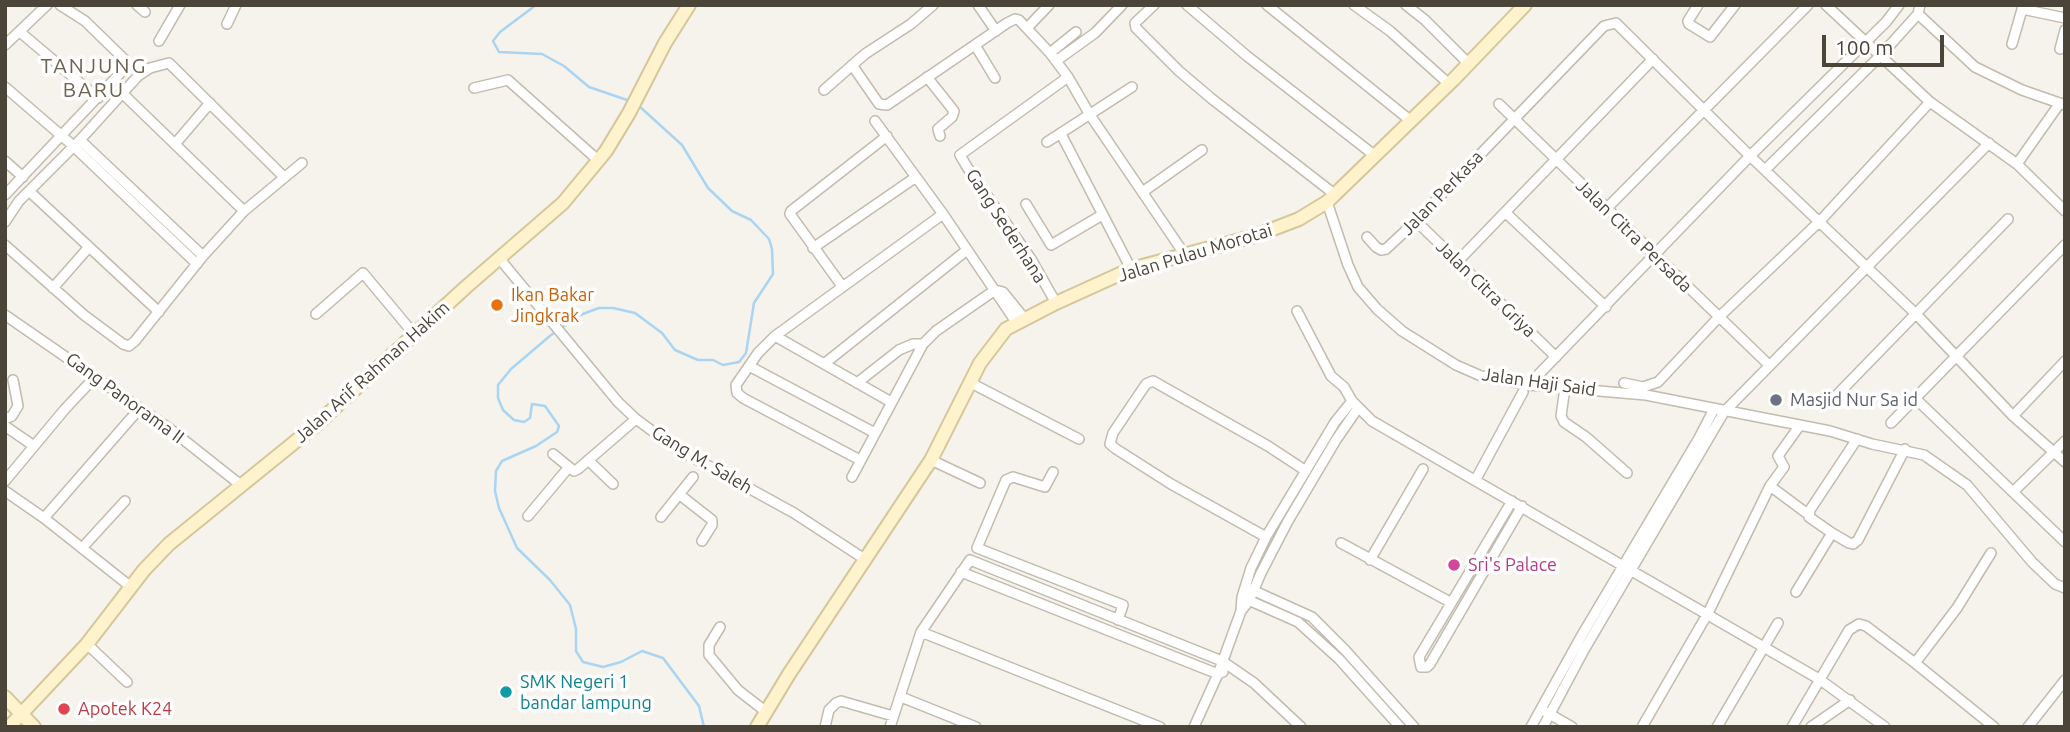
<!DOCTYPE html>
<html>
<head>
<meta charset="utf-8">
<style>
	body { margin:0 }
	#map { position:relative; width:2070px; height:732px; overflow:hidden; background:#f6f3ec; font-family:Ubuntu,sans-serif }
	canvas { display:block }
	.frame { position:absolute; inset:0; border:7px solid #4b4439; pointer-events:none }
	.scale { position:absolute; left:1822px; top:35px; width:122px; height:32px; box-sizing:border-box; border:4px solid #4b4439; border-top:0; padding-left:9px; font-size:21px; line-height:24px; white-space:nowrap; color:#4b4439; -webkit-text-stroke:5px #fff; paint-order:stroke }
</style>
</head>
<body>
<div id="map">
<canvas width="2070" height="732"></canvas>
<div class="frame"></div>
<div class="scale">100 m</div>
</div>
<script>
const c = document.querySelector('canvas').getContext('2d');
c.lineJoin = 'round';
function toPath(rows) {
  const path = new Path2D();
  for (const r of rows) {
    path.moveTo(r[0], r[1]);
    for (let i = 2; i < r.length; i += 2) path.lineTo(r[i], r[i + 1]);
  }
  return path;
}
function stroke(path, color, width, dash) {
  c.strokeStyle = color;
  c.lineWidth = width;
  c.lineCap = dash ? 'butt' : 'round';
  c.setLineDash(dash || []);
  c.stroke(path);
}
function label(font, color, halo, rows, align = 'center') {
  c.font = font + ' Ubuntu,sans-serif';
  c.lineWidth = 7;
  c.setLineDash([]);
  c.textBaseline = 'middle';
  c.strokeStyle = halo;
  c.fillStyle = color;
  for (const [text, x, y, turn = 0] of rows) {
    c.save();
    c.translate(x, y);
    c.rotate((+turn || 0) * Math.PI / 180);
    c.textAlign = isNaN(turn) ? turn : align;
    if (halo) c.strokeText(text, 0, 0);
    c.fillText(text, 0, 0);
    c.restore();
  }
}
const stream = toPath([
	[536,5,500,32,493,41,499,52,542,54,564,66,589,87,630,101],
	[639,106,682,145,708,188,732,211,751,220,769,239,772,249,773,274,754,303,746,353,739,362,723,365,713,360,698,360,675,350,662,333,635,313,613,308,599,308,580,315,551,335,511,369,498,385,498,398,503,410,514,420,524,422,530,418,532,404,545,406,559,426,557,432,536,446,502,461,496,471,495,491,499,508,517,548,550,580,570,605,576,629,576,651,583,662,603,667,621,662,642,651,663,658,699,706,704,727]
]);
const street = toPath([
	[137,5,145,12],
	[978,5,996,31],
	[1154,5,1135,23,1136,28,1179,71,1212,99,1333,193],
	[1187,5,1247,56,1374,155],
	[1267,5,1411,121],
	[1354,5,1390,31,1449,84],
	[1406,5,1425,20,1468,63],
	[1698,5,1688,21,1689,24,1710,37,1735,5],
	[1826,5,1930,102,2017,164,2065,211],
	[2022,9,2065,18],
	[1918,14,1975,67,2022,90,2065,105],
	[227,24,236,5],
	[1027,28,1049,5],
	[20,32,98,98],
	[159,41,180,5],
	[2012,44,2023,6],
	[5,45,47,5],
	[975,45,995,78],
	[2060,49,2065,30],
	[1050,53,1076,32],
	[1056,61,1095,33,1122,5],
	[852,65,879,104,887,105,1007,23,1015,19,1019,20,1050,53,1068,77,1090,115,1185,255],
	[927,77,954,111,952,117,938,129,940,136],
	[5,87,70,143,197,264],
	[474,88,508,80,599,161],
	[824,90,865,54,911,24,933,5],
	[121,92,244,211],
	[1499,104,1769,365],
	[875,121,943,214,1016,322],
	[1061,134,1131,269],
	[80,140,203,256],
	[1047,142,1132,87],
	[175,144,210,103],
	[5,161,23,177],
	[2017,164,2060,103],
	[1765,170,1881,55,1918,14,1920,5],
	[29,191,159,312],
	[1144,191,1202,150],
	[5,195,126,67,124,59,85,21,60,5],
	[1327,202,1348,265,1358,287,1377,309,1402,331,1456,365,1481,376,1529,385,1646,395,1697,405,1830,431,1872,444,1924,455,1967,485,2032,562,2055,584,2065,588],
	[1026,204,1051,245,1102,215],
	[1606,209,1808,5],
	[1506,213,1606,307],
	[1416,221,1556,357],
	[5,222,19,201,80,140,138,76,150,68,169,63,284,177],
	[1367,237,1376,247,1381,250,1386,249,1416,221,1604,26,1616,23,1750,156,1916,314,2013,416,2065,462],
	[5,245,84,315,123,344,129,346,135,341,203,256,244,211,302,163],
	[813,248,916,177],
	[499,258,618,402,636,419,674,447,794,513,866,560],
	[1458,261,1653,59],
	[842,286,790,214,791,211,887,136],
	[53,288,89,247],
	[1056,303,1031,259,967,167,960,155,1068,77],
	[1297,311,1331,376,1344,387,1352,401,1372,421,1819,679,1885,727],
	[316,314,363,273,414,334],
	[5,315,170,429,242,486],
	[775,336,891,402],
	[824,364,967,250],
	[749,366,875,433],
	[1539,374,1750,156,1886,22,1899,5],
	[857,383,899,350,913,344,923,344],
	[971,383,1079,439],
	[1624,383,1643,387,1658,382,1718,318,1820,221,1930,102],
	[1565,388,1561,416,1564,422,1586,437,1627,473],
	[1916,399,2065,542],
	[1832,400,2008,219],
	[2013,416,2065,361],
	[5,419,12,416,18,406,13,380],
	[1891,423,2065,245],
	[1800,425,1778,456,1784,467,1770,486,1809,515],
	[5,426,34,446],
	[553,454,569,467],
	[588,460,613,484],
	[860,460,743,398,737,393,736,385,758,353,775,336,943,214],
	[931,460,980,483],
	[569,467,574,471,578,469,636,419],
	[1053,472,1045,487,1013,477,1006,480,977,548,1123,605,1118,620],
	[852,477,923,344,936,331,995,290,1003,292,1024,318],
	[1476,479,1523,392],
	[5,481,65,409,95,377],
	[5,491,44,518,131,587],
	[2013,492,2065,441],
	[680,495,712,520,712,525,702,541],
	[1512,501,1419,657,1421,667,1427,667,1430,664,1522,506],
	[528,516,569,467],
	[661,517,693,477],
	[44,518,140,408],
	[1832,533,1849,543,1853,544,1858,540,1905,449],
	[1266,537,1171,484,1116,449,1110,444,1113,433,1146,384,1153,381,1268,446,1306,471],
	[1341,543,1450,602],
	[82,548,125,501],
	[1370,560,1423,469],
	[961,572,1218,674,1223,672],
	[1250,589,1312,617,1345,650,1414,727],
	[1796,592,1832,533,1809,517,1810,510,1857,439],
	[1246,599,1298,622,1339,659,1400,727],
	[1241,611,1249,601,1261,573,1288,521,1336,440,1358,408],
	[720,627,709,645,709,655,738,690,765,711],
	[921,632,1160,727],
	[87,644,127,682],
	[1915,663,1957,608,1991,553],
	[901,697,976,727],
	[1546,712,1572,727],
	[825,727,829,710,836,703,841,701,893,716],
	[890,727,921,632,970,560,1222,661,1254,683,1301,727],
	[1194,727,1218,674,1241,611,1242,597,1251,568,1266,537,1335,422,1352,401],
	[1531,727,1582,635,1699,438,1714,409],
	[1543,727,1584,650,1724,412,1989,143],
	[1642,727,1708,613,1770,486],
	[1717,727,1778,623],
	[1792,727,1849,630,1859,624,1866,626,1915,663,1994,727],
	[1811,727,1850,700],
	[2028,727,2065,680]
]);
const secondary = toPath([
	[5,697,34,727],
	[9,727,87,644,144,570,169,544,317,424,466,287,563,203,606,151,629,113,665,43,689,5],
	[757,727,789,674,931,460,980,363,1006,329,1056,303,1131,269,1255,236,1299,219,1327,202,1454,79,1525,5]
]);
const markers = [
	[497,305,7,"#e8710a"],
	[1776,400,7,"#6b7280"],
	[1454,565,7,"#d1479c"],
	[506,692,7,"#0f9aa8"],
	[64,709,7,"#e0444e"]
];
const streetNames = [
	["Jalan Perkasa",1442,193,-46],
	["Gang Sederhana",1006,226,57],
	["Jalan Citra Persada",1634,236,44],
	["Jalan Pulau Morotai",1195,253,-17],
	["Jalan Citra Griya",1486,289,44],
	["Jalan Arif Rahman Hakim",372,372,-42],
	["Jalan Haji Said",1539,382,8],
	["Gang Panorama II",125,398,36],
	["Gang M. Saleh",702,460,31]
];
const foodNames = [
	["Ikan Bakar",511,295],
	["Jingkrak",511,316]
];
const worshipNames = [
	["Masjid Nur Sa id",1790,400]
];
const hotelNames = [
	["Sri's Palace",1468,565]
];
const cultureNames = [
	["SMK Negeri 1",520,682],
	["bandar lampung",520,703]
];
const healthNames = [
	["Apotek K24",78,709]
];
const quarterNames = [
	["TANJUNG",94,66],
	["BARU",94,90]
];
stroke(stream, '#a9d4f2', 2.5);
stroke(street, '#c2bbae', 12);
stroke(secondary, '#d6c79b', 16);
stroke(street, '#fff', 9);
stroke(secondary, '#fff3cd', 12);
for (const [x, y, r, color] of markers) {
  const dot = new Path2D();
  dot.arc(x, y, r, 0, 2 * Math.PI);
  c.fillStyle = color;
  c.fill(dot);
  stroke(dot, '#fff', 2.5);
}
label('18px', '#4b4439', '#fff', streetNames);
label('18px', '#c56008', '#fff', foodNames, 'left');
label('18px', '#5b616d', '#fff', worshipNames, 'left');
label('18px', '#b23c85', '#fff', hotelNames, 'left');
label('18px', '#0d838f', '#fff', cultureNames, 'left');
label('18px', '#be3a42', '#fff', healthNames, 'left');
c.letterSpacing = '2px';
label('21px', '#6e6250', '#fff', quarterNames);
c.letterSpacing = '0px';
</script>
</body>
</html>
